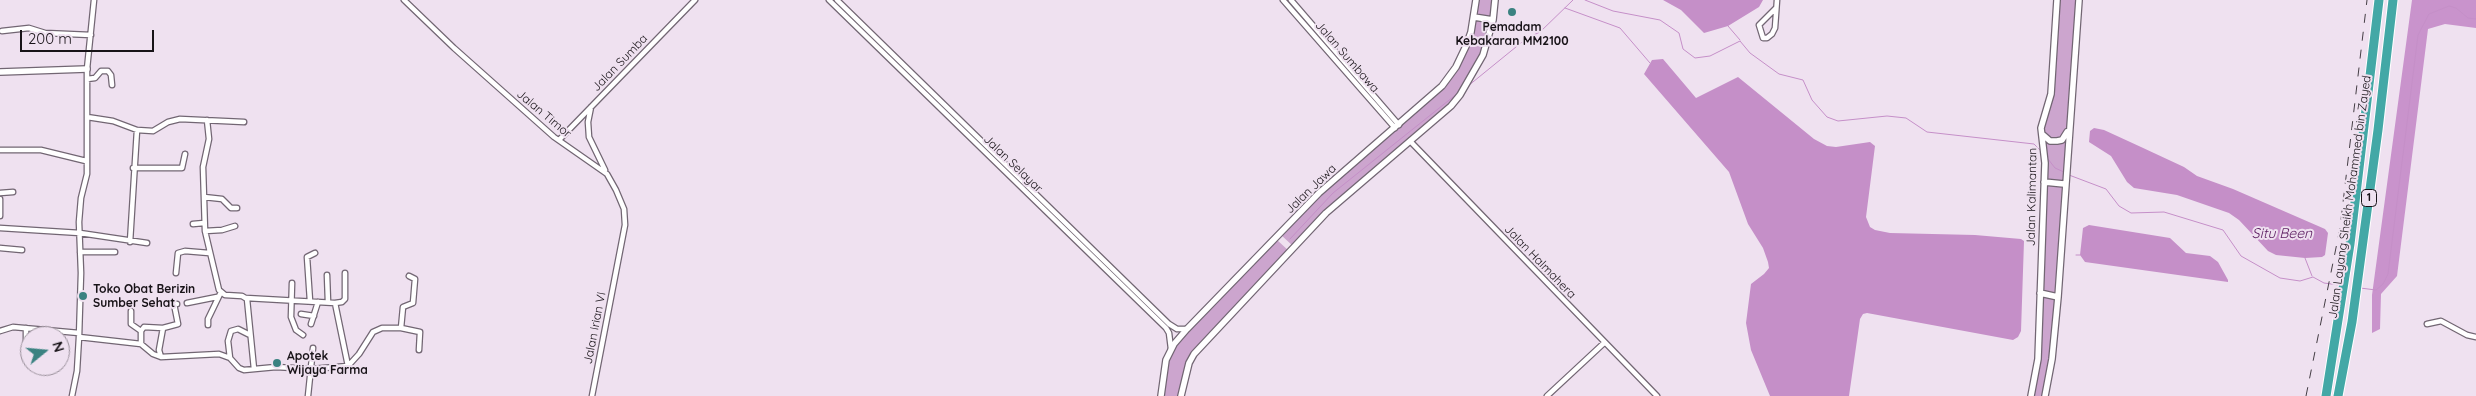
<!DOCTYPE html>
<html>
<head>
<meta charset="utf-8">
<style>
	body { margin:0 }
	#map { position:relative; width:2476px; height:396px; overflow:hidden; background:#efe1f0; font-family:Quicksand,sans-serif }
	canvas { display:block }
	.north { position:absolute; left:20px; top:326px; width:50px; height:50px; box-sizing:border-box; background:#efe1f0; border:1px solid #998f9a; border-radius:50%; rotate:73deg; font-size:14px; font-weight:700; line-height:20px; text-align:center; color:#181318 }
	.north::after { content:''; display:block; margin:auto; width:18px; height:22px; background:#3a8281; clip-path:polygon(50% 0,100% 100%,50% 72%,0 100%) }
	.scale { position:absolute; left:20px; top:30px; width:134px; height:22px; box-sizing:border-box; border:2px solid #181318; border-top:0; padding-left:6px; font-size:15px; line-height:18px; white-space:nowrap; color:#181318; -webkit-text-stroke:4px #efe1f0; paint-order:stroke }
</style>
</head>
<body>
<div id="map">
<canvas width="2476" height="396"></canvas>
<div class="north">N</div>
<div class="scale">200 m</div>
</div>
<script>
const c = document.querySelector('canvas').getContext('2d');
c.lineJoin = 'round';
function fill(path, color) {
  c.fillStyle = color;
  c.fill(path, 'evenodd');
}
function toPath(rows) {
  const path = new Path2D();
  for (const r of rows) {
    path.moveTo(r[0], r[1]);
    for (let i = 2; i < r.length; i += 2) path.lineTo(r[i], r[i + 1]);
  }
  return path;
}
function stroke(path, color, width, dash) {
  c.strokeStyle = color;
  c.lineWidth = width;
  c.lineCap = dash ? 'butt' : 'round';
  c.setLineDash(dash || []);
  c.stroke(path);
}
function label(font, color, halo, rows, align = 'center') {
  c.font = font + ' Quicksand,sans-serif';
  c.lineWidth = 4;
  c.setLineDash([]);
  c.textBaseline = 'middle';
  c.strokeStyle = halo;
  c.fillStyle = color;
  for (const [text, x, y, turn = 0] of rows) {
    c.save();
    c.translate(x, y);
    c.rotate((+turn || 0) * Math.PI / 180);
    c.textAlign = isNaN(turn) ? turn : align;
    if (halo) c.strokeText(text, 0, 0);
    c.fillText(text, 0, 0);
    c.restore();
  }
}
const green = toPath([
	[1476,0,1495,0,1483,55,1451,106,1326,213,1294,247,1280,234,1341,174,1442,86,1466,46],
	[2057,0,2078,0,2058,297,2045,396,2031,396,2038,359,2044,182,2041,128,2048,108],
	[1276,239,1290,252,1194,354,1181,396,1161,396,1164,372,1174,344]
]);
const forest = toPath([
	[2412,0,2476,0,2476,28,2445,24,2428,29,2397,276,2381,294,2380,329,2372,333,2372,295]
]);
const water = toPath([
	[1663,0,1763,0,1759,7,1728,26,1704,33,1681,10],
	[1663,59,1696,98,1738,77,1814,139,1827,146,1836,147,1870,142,1875,146,1866,217,1870,227,1875,230,1890,233,1975,235,2021,239,2024,241,2021,331,2018,337,2013,340,1867,313,1863,314,1860,319,1849,396,1770,396,1751,350,1746,323,1751,284,1764,274,1769,268,1768,262,1763,248,1748,224,1729,172,1644,74,1652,60],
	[2094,128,2104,130,2141,147,2184,167,2197,176,2233,189,2325,229,2328,233,2325,255,2322,257,2305,258,2276,255,2268,251,2239,220,2229,213,2177,195,2134,188,2127,182,2111,156,2089,142,2090,131],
	[2089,225,2170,238,2186,253,2210,256,2218,262,2228,280,2228,282,2085,262,2080,255,2083,228]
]);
const stream = toPath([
	[1585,0,1613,11,1660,20,1679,33,1683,49,1695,58,1710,56,1740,41,1750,53,1779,74,1803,80,1812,100,1827,117,1838,121,1887,116,1906,118,1927,132,2034,144,2040,150],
	[1565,8,1620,28,1650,63],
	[1728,26,1740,40],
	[1468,86,1527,38,1540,32,1573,0],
	[2048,159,2055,168,2064,172],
	[2069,175,2106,189,2119,206,2131,213,2164,212,2223,230,2241,256,2280,278,2300,281,2313,277,2324,283,2339,285],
	[1290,239,1333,193,1458,93],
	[2076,255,2080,255],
	[2305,258,2312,276],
	[2360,288,2376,290,2383,284,2388,274,2418,35,2429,14,2449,6,2456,8,2468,18,2476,19]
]);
const minor = toPath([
	[94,0,87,69,87,174,81,198,79,222,81,273,79,337,141,344,153,354,161,357,219,354,230,358,239,368,244,370,276,367,311,369,348,366,359,354,373,332,382,328,401,328,420,332,419,350],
	[404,0,454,48,554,137,607,174,616,190,624,209,625,225,592,396],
	[829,0,1166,328,1169,333,1171,349],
	[837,0,1169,324,1177,329,1187,329],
	[1283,0,1395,128],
	[1291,0,1399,125],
	[1776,8,1759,25,1763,38,1767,38,1772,34,1775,28,1777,0],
	[2,31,29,28,45,33,91,35],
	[87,79,95,78,101,71,108,71,111,75,112,85],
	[591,107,588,122,589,137,605,170],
	[87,117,113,121,137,130,153,131,168,122,180,119,244,122],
	[207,120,209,139,203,167,205,231,219,290,225,295,242,296,247,299,254,369],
	[559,140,695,0],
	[1410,141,1657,396],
	[0,150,41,150,86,161],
	[133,168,182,168,185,154],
	[0,193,13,192],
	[204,197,222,199,231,208,237,208],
	[0,199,0,216],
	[193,224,204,223],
	[0,228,80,233,147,243],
	[205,231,222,230,235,226],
	[130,242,137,130],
	[0,248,22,250],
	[80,252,115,252],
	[176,273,178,253,185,251,209,253],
	[327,275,328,302],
	[292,283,291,317,296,330,303,335],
	[246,298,335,303,348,366],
	[310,301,307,257,315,253],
	[187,303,217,297],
	[335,303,342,302,345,299,345,273],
	[131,311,131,324,141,331],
	[301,314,314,316],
	[311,324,318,302],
	[2427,324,2441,321,2467,335,2476,337],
	[208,325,208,319,221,292],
	[401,328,403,307,413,303,415,279,409,276],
	[0,331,13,327,79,333],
	[141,344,141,331,144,327,163,328,178,324,174,304,177,304],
	[26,349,26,328],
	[161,357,159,350,163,328],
	[230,358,228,341,231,331,238,329,250,335],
	[72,396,77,371,79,337],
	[308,396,313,348],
	[1547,396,1604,343]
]);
const tertiary = toPath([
	[1474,17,1493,20],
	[0,72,87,69],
	[2042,134,2050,141,2057,141,2062,140,2067,132],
	[2044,182,2064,184],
	[2040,293,2058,297],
	[1161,396,1166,360,1174,344,1187,329,1319,193,1442,86,1456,67,1466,46,1471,32,1476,0],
	[1181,396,1189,363,1194,354,1326,213,1451,106,1460,95,1483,55,1493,20,1495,0],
	[2031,396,2038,359,2045,163,2041,128,2051,94,2057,0],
	[2045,396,2052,359,2058,297,2079,0]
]);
const motorway = toPath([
	[2326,396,2350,244,2379,0],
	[2338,396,2352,322,2378,130,2393,0]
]);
const rail = toPath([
	[2306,396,2340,228,2367,0]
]);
const markers = [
	[1512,12,5,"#3a8281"],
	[83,296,5,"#3a8281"],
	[277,363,5,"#3a8281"]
];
const shields = [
	[2369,198,15]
];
const shieldNames = [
	["1",2369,198]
];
const poiNames = [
	["Pemadam",1512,27,"center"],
	["Kebakaran MM2100",1512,41,"center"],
	["Toko Obat Berizin",93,289],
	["Sumber Sehat",93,303],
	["Apotek",287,356],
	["Wijaya Farma",287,370]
];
const streetNames = [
	["Jalan Sumbawa",1347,57,49],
	["Jalan Sumba",620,63,-46],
	["Jalan Timor",544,114,40],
	["Jalan Selayar",1013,164,44],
	["Jalan Jawa",1311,189,-44],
	["Jalan Kalimantan",2032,197,-89],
	["Jalan Layang Sheikh Mohammed bin Zayed",2350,197,-82],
	["Jalan Halmahera",1540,262,46],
	["Jalan Irian VI",595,328,-79]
];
const waterNames = [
	["Situ Been",2282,234]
];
fill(green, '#cca5ce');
fill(forest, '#c993cc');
fill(water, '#c58fc8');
stroke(stream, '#c58fc8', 1);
stroke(minor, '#726673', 7);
stroke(tertiary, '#726673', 8);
stroke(motorway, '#fff', 11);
stroke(minor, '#fff', 4.5);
stroke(tertiary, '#fff', 5.5);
stroke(motorway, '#43a8a6', 9);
stroke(rail, '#443d44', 1, [9, 9]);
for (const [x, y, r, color] of markers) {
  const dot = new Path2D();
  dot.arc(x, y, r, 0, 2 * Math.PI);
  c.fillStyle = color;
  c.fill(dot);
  stroke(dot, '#efe1f0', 2);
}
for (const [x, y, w] of shields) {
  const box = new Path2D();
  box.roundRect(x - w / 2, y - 8.5, w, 17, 4);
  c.fillStyle = '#efe1f0';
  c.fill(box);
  stroke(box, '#181318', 1);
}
label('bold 11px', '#181318', null, shieldNames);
label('bold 12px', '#181318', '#efe1f0', poiNames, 'left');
label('12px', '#181318', '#efe1f0', streetNames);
label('italic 14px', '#5a1a5f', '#efe1f0', waterNames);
</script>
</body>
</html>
